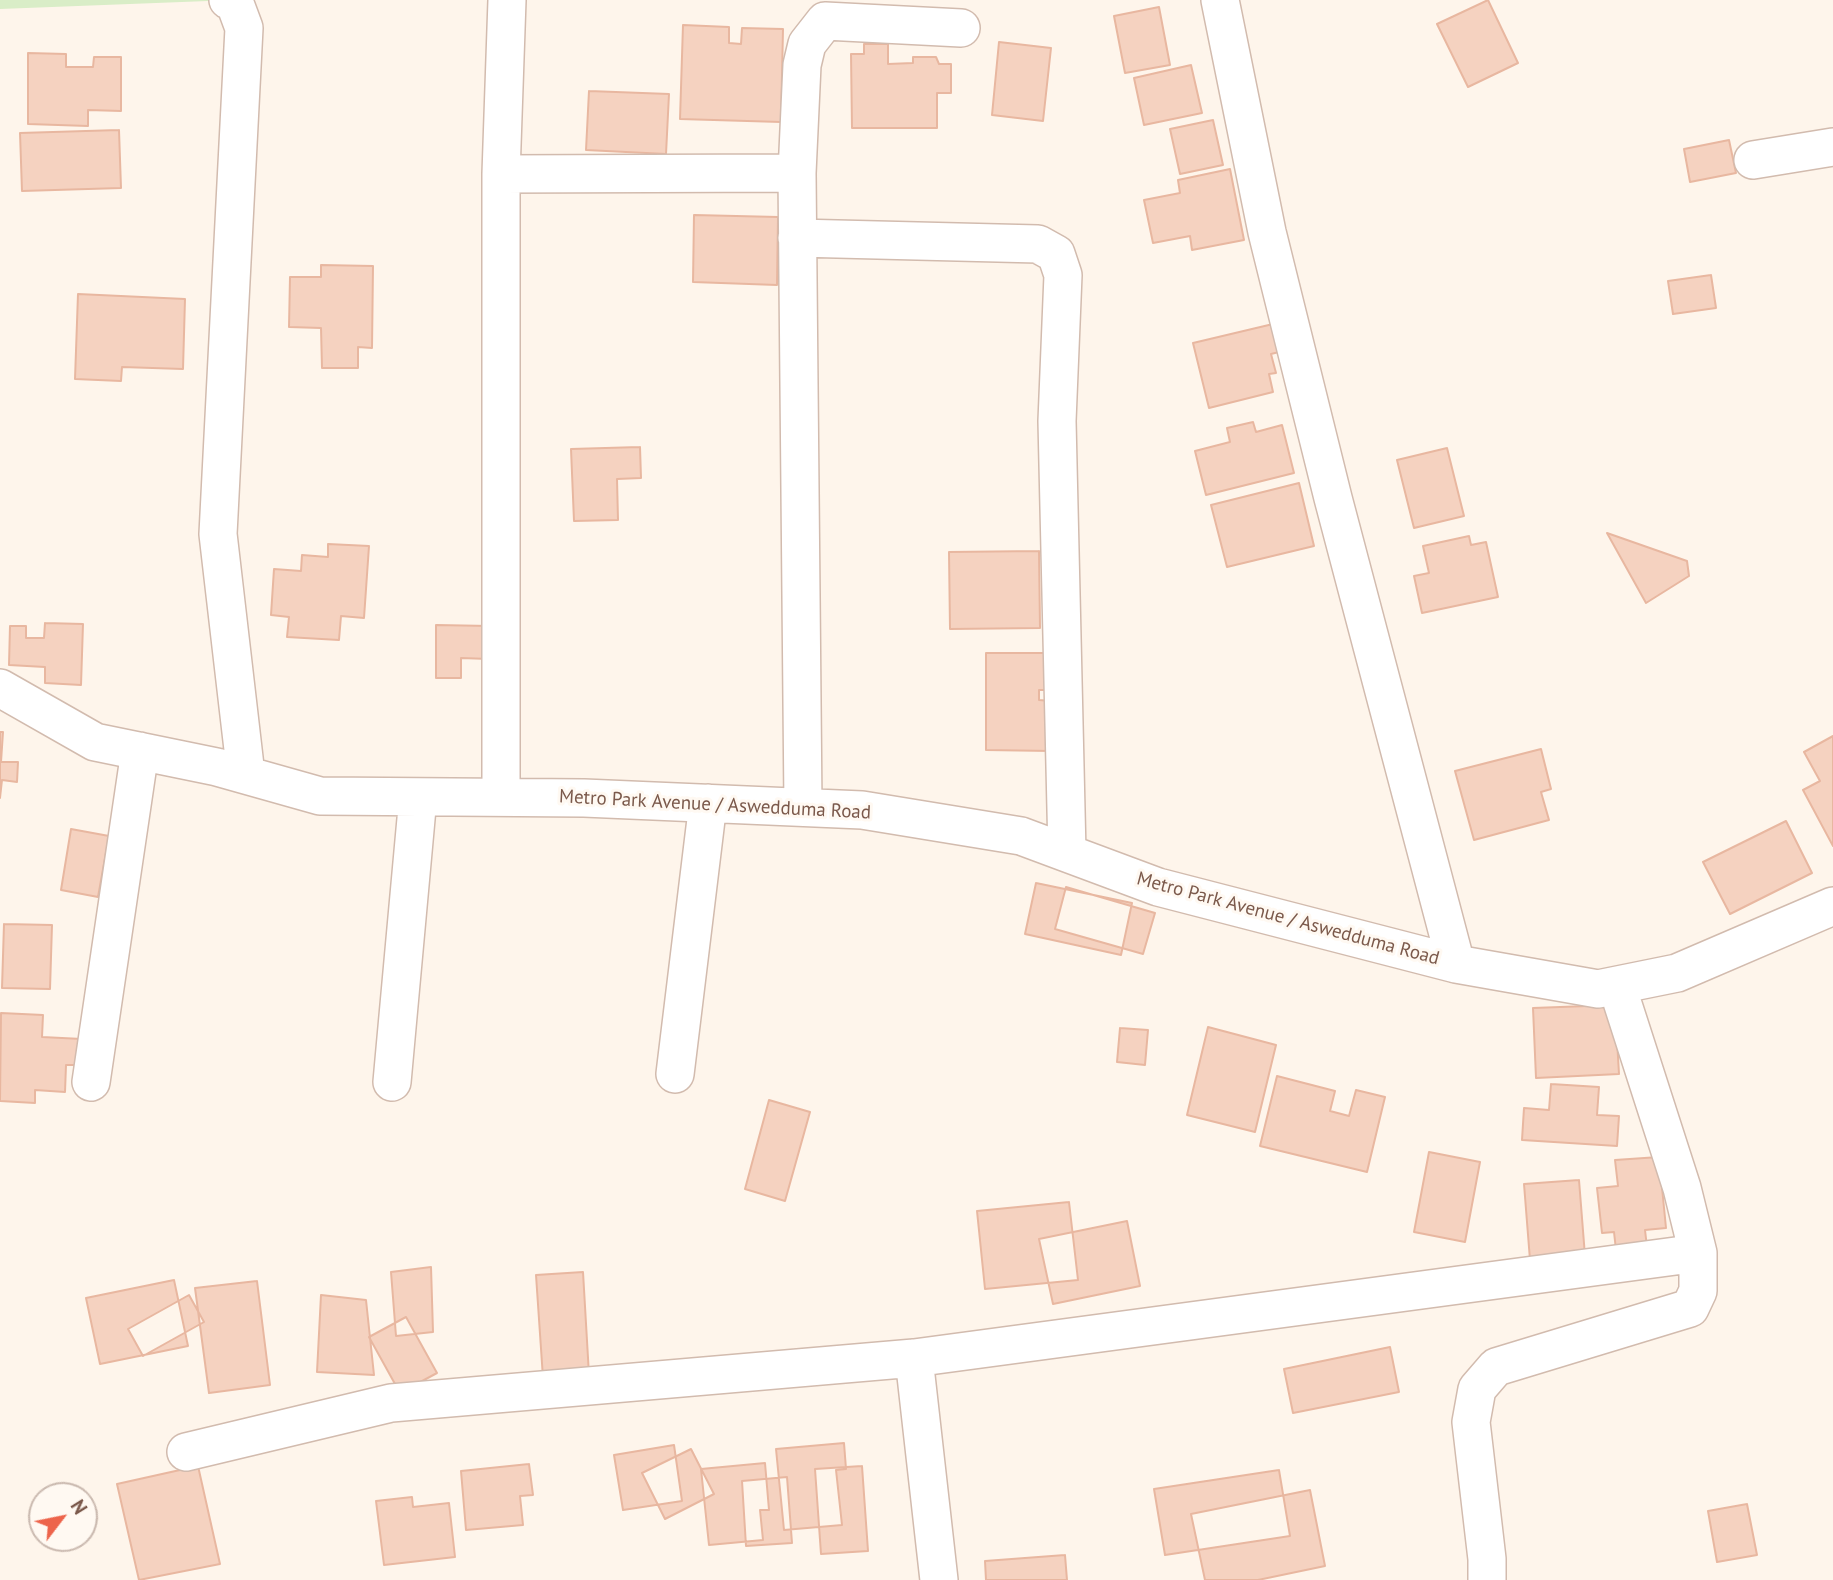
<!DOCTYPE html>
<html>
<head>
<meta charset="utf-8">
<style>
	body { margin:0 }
	#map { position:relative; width:1833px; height:1580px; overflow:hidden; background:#fef5eb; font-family:"PT Sans",sans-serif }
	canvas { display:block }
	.north { position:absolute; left:28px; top:1482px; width:70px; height:70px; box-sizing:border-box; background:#fff9f2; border:2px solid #cab9af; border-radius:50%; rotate:58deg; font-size:19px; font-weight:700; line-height:28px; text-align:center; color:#7b594b }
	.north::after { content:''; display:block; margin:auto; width:24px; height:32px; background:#ed644b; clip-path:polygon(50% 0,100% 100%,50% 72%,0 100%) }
</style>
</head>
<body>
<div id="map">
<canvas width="1833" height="1580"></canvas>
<div class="north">N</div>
</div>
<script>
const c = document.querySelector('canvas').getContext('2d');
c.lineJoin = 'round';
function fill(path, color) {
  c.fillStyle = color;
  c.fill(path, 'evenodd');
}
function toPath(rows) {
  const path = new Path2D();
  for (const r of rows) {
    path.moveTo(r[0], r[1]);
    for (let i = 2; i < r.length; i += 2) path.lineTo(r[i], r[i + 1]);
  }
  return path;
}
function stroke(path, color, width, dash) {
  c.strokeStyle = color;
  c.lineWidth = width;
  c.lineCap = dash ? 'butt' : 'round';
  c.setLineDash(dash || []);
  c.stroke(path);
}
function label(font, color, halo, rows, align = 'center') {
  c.font = font + ' "PT Sans",sans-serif';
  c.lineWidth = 6;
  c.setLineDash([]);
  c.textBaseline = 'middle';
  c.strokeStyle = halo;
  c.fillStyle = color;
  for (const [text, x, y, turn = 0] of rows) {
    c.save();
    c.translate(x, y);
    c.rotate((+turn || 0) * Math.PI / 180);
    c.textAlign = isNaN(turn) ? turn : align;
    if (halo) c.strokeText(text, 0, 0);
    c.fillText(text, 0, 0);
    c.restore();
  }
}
const green = toPath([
	[0,0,234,0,0,9]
]);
const building = toPath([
	[1488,0,1518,63,1468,87,1437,24,1488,0],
	[1159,7,1170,65,1125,73,1114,16,1159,7],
	[683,25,729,27,729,43,741,44,742,28,783,29,781,122,680,119,683,25],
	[999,42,1051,48,1043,121,992,115,999,42],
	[864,44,888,44,888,64,913,63,913,57,936,57,939,64,951,64,951,93,937,93,937,128,852,128,851,54,864,54,864,44],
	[28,53,66,54,66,67,93,67,94,57,121,57,121,111,88,110,88,126,28,124,28,53],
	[1191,65,1202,113,1144,125,1134,78,1191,65],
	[589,91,669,94,666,154,586,150,589,91],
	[1213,120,1223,165,1180,174,1170,129,1213,120],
	[119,130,121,188,22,191,20,133,119,130],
	[1729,140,1736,173,1690,182,1684,149,1729,140],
	[1230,169,1244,240,1192,250,1190,236,1153,243,1144,200,1180,193,1178,180,1230,169],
	[694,215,778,217,777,285,693,282,694,215],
	[321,265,373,266,372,348,358,347,358,368,322,368,321,328,289,327,290,277,321,277,321,265],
	[1711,275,1716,308,1673,314,1668,281,1711,275],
	[78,294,185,299,183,369,122,367,121,381,75,379,78,294],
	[1273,324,1279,352,1271,354,1276,373,1269,374,1273,392,1209,408,1193,343,1273,324],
	[1253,422,1256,432,1282,425,1294,473,1206,495,1195,451,1230,442,1227,428,1253,422],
	[640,447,641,478,617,479,618,520,574,521,571,449,640,447],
	[1447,448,1464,516,1414,528,1397,460,1447,448],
	[1299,483,1314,546,1227,567,1211,505,1299,483],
	[1607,533,1687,561,1689,576,1646,603,1607,533],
	[1469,536,1471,545,1486,542,1498,597,1422,613,1414,576,1429,573,1423,546,1469,536],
	[328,544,369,546,364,618,341,616,339,640,287,637,289,617,271,615,274,569,301,571,302,555,328,557,328,544],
	[1039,551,1040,628,950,629,949,552,1039,551],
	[45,623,83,624,81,685,45,683,45,667,9,665,10,626,26,626,26,638,44,638,45,623],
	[436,625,490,626,489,659,461,658,461,678,436,678,436,625],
	[986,653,1054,653,1054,690,1039,690,1039,700,1051,701,1051,751,986,750,986,653],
	[0,732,3,732,1,762,18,762,17,782,2,780,0,798,0,732],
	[1833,736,1833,846,1803,790,1820,781,1804,752,1833,736],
	[1541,749,1551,789,1541,792,1549,820,1474,840,1455,771,1541,749],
	[1786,821,1812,873,1730,914,1703,862,1786,821],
	[71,829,109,836,98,897,61,890,71,829],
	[1036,883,1132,903,1121,955,1025,934,1036,883],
	[1066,887,1155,913,1143,954,1055,929,1066,887],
	[4,924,52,925,50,989,2,988,4,924],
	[1615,1005,1619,1074,1536,1078,1533,1008,1615,1005],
	[1,1013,43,1015,42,1037,82,1039,81,1065,66,1065,65,1092,35,1090,35,1103,0,1101,1,1013],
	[1208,1027,1276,1045,1255,1132,1187,1115,1208,1027],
	[1120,1028,1148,1030,1145,1065,1117,1062,1120,1028],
	[1277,1076,1335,1091,1330,1111,1349,1116,1356,1090,1385,1097,1367,1172,1260,1146,1277,1076],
	[1551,1084,1599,1087,1597,1115,1619,1116,1617,1146,1522,1140,1524,1108,1549,1110,1551,1084],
	[769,1100,810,1112,785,1201,745,1189,769,1100],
	[1429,1152,1480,1162,1465,1242,1414,1232,1429,1152],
	[1659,1157,1666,1228,1645,1230,1647,1247,1616,1250,1614,1232,1602,1233,1597,1188,1618,1186,1615,1160,1659,1157],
	[1579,1180,1585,1256,1530,1260,1524,1184,1579,1180],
	[1069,1202,1078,1280,985,1289,977,1211,1069,1202],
	[1127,1221,1140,1286,1053,1304,1039,1239,1127,1221],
	[431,1267,433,1332,396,1336,391,1272,431,1267],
	[583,1272,589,1375,543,1378,536,1275,583,1272],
	[174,1280,188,1346,100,1364,86,1298,174,1280],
	[257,1281,270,1385,209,1393,195,1288,257,1281],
	[189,1295,204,1322,143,1356,128,1329,189,1295],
	[321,1295,366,1300,374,1375,317,1372,321,1295],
	[406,1317,437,1373,400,1393,369,1337,406,1317],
	[1390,1347,1399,1392,1293,1413,1284,1369,1390,1347],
	[844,1443,846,1469,836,1470,842,1525,784,1530,776,1449,844,1443],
	[674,1445,682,1501,623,1510,614,1455,674,1445],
	[691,1449,714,1494,665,1519,642,1473,691,1449],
	[765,1463,769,1510,760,1510,763,1540,709,1545,701,1469,765,1463],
	[529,1464,533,1495,520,1496,523,1525,466,1530,461,1471,529,1464],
	[198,1466,220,1564,139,1580,117,1484,198,1466],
	[862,1466,868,1551,821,1554,815,1469,862,1466],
	[1279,1470,1290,1536,1165,1555,1154,1489,1279,1470],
	[787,1477,792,1543,746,1546,742,1481,787,1477],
	[1310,1490,1325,1566,1258,1580,1205,1580,1191,1514,1310,1490],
	[412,1497,413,1507,449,1503,455,1557,384,1565,376,1501,412,1497],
	[1747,1504,1757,1555,1717,1562,1708,1511,1747,1504],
	[1065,1555,1067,1580,986,1580,985,1561,1065,1555]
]);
const street = toPath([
	[228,0,234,1,244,28,218,534,246,775],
	[1220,0,1267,232,1333,498,1456,964],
	[1753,160,1833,147],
	[501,174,797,173],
	[797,238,1038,244,1056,254,1063,275,1057,421,1067,853],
	[0,688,95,742,217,767,320,796,584,798,862,810,1021,836,1158,887,1456,964,1598,989,1677,973,1833,906],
	[501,797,501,174,507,0],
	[803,807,797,173,802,65,807,44,825,21,961,28],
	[675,1074,708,803],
	[91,1082,140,751],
	[392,1082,418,797],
	[914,1358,939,1580],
	[186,1452,391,1403,914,1358,1698,1253],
	[1487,1580,1487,1559,1471,1422,1477,1389,1496,1367,1690,1308,1698,1291,1698,1253,1682,1188,1617,986]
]);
const streetNames = [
	["Metro Park Avenue / Aswedduma Road",715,805,3],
	["Metro Park Avenue / Aswedduma Road",1288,919,15]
];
fill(green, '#d9edc7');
fill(building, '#f5d2c0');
stroke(building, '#e8b7a0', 2);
stroke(street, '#d2bbae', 40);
stroke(street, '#fff', 37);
label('19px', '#7b594b', '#fff9f2', streetNames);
</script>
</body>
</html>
